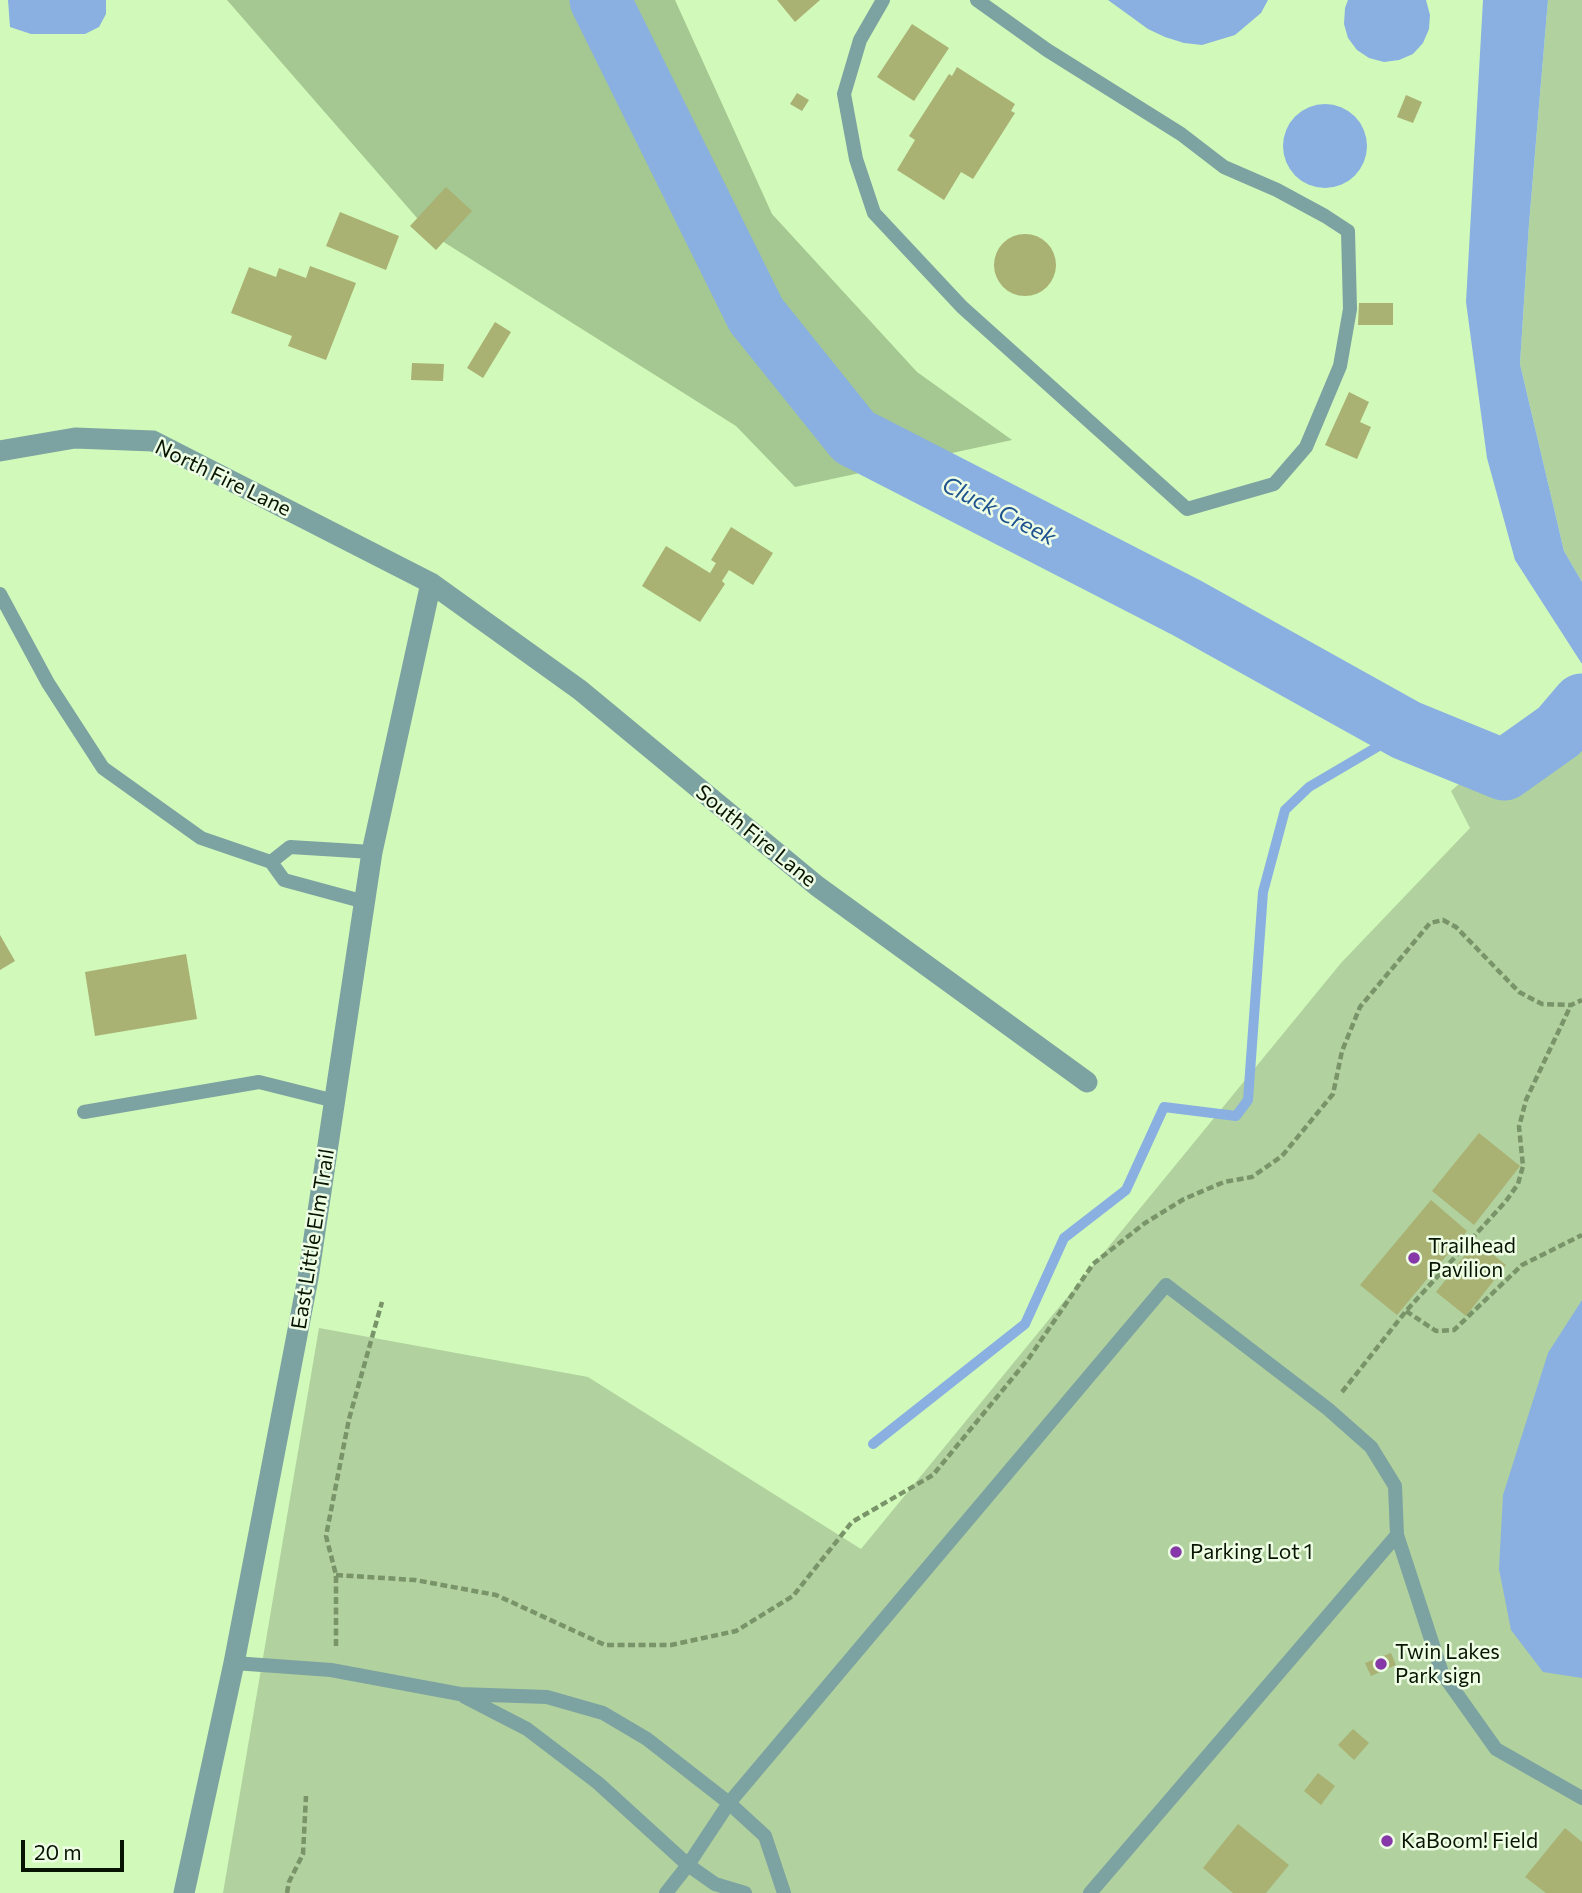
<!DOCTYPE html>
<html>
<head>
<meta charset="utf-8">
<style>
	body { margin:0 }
	#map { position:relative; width:1582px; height:1893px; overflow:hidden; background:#d1f9ba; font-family:Commissioner,sans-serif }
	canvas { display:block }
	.scale { position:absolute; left:21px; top:1840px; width:103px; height:32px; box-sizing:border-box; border:4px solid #071401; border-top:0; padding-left:9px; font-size:21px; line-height:24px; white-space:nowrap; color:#071401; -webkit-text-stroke:5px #eefee5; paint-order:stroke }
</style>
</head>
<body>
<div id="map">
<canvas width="1582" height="1893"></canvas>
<div class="scale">20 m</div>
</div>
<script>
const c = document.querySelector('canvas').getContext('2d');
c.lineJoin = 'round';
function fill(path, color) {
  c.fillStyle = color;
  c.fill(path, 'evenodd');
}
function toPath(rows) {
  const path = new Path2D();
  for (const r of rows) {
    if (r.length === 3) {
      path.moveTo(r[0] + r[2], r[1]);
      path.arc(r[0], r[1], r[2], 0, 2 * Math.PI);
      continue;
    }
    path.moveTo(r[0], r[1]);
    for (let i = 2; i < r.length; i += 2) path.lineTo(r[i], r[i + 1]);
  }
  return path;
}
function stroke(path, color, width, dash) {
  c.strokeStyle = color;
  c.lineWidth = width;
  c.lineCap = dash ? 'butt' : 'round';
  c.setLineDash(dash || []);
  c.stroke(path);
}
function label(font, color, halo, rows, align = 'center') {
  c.font = font + ' Commissioner,sans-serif';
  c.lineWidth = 5;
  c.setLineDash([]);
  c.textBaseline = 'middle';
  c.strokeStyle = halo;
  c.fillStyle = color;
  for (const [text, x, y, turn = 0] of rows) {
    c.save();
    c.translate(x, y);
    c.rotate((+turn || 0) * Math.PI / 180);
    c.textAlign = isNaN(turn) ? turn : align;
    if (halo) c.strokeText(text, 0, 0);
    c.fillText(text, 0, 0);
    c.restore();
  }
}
const green = toPath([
	[1548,0,1582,0,1582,582,1564,551,1520,364,1529,224],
	[1582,677,1582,1893,223,1893,319,1328,588,1377,861,1549,1341,963,1470,828,1451,791]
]);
const forest = toPath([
	[227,0,675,0,772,214,917,372,1012,440,795,487,736,426,431,234]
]);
const water = toPath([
	[8,0,106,0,106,14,99,27,85,34,31,34,10,27],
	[1108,0,1268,0,1261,13,1235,35,1202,45,1184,43,1165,37,1148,29],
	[1348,0,1426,0,1430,15,1429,29,1423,43,1413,54,1399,60,1384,62,1369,58,1357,50,1348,38,1344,24,1345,8],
	[1483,0,1548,0,1529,224,1520,364,1564,551,1582,582,1582,664,1515,560,1487,458,1466,302],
	[1325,146,42],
	[1582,1300,1582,1678,1543,1672,1511,1630,1499,1569,1503,1495,1548,1353]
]);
const stream = toPath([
	[873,1444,1025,1324,1064,1238,1126,1190,1164,1107,1236,1116,1248,1100,1263,892,1285,810,1309,787,1406,730]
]);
const river = toPath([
	[600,0,756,315,854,437,1187,608,1406,730,1504,770,1559,731,1582,704]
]);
const building = toPath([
	[777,0,820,0,795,22],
	[912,24,949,48,914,101,877,77],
	[957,67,1015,104,1011,111,1015,113,973,179,961,172,944,200,897,170,915,140,909,136,949,74,952,76],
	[797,93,809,100,802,111,790,104],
	[1406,95,1422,102,1413,123,1397,117],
	[446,187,472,211,436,250,410,226],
	[340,212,399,236,386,270,326,246],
	[1025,265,31],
	[310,266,356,283,326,360,288,346,292,336,231,313,249,267,276,277,279,268,306,278],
	[1359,303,1393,303,1393,325,1358,325],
	[495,322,511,332,483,378,467,368],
	[412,363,444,364,443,381,411,380],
	[1349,392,1369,402,1360,422,1371,427,1357,459,1325,445],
	[731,527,773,553,753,585,729,570,722,581,725,584,700,622,642,586,666,546,710,573,716,563,711,560],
	[0,935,15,961,0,970],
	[186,954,197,1019,95,1036,85,972],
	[1479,1133,1520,1166,1474,1225,1432,1191],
	[1431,1200,1467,1231,1397,1315,1360,1285],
	[1476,1241,1506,1265,1466,1316,1436,1292],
	[1391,1653,1396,1665,1371,1676,1365,1663],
	[1353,1729,1369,1743,1354,1760,1338,1745],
	[1318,1773,1335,1786,1321,1805,1304,1791],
	[1238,1824,1289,1865,1266,1893,1233,1893,1203,1868],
	[1565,1828,1582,1842,1582,1893,1546,1893,1525,1877]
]);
const path = toPath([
	[1406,1311,1436,1331,1454,1330,1522,1265,1582,1235],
	[1342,1392,1406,1311,1506,1201,1518,1184,1523,1166,1519,1127,1526,1100,1571,1005],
	[336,1575,415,1580,496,1595,605,1645,671,1645,736,1631,793,1596,852,1522,933,1475,1029,1358,1093,1264,1145,1223,1184,1199,1224,1182,1252,1177,1282,1156,1333,1094,1342,1051,1360,1007,1430,923,1443,920,1456,927,1519,992,1542,1004,1571,1005,1582,1000],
	[336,1646,336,1575,326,1536,349,1419,382,1302],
	[287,1893,289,1882,303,1854,306,1796]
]);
const lane = toPath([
	[883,0,860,40,844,94,856,159,874,213,962,307,1187,509,1274,484,1306,447,1340,366,1350,309,1348,231,1325,216,1277,190,1224,167,1181,134,1047,50,977,0],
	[0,594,48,683,103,768,201,838,271,862],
	[365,902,284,880,271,862,290,847,372,852],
	[84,1112,259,1082,335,1101],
	[234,1663,331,1670,460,1694,547,1697,603,1713,647,1739,729,1803,765,1836,784,1893],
	[465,1697,527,1729,598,1783,688,1865,715,1884,745,1893],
	[666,1893,688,1865,729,1803,1166,1285,1328,1409,1371,1447,1395,1486,1397,1535],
	[1090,1893,1397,1535,1442,1673,1496,1749,1582,1798]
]);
const street = toPath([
	[0,451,75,438,153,441,431,583,580,690,817,886,1087,1082],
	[184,1893,234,1663,308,1278,372,852,431,583]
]);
const markers = [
	[1414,1258,7,"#8738a8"],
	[1176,1552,7,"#8738a8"],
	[1381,1664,7,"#8738a8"],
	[1387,1841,7,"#8738a8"]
];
const streetNames = [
	["North Fire Lane",223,478,26],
	["South Fire Lane",756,836,39],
	["East Little Elm Trail",313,1239,-81]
];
const poiNames = [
	["Trailhead",1428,1246],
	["Pavilion",1428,1270],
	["Parking Lot 1",1190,1552],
	["Twin Lakes",1395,1652],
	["Park sign",1395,1676],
	["KaBoom! Field",1401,1841]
];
const waterNames = [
	["Cluck Creek",999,511,27]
];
fill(green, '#b1d19f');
fill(forest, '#a5c791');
fill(water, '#89b0e1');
stroke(stream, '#89b0e1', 10);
stroke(river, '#89b0e1', 61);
fill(building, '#a9b173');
stroke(path, '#789468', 4.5, [7, 3.5]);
stroke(lane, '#7ca2a1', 14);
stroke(street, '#7ca2a1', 21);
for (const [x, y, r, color] of markers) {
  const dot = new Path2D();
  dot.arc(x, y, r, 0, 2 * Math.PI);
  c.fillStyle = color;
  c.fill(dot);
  stroke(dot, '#eefee5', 2.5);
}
label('21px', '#071401', '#eefee5', streetNames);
label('21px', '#071401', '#eefee5', poiNames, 'left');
label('italic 23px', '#1e538f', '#eefee5', waterNames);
</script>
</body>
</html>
